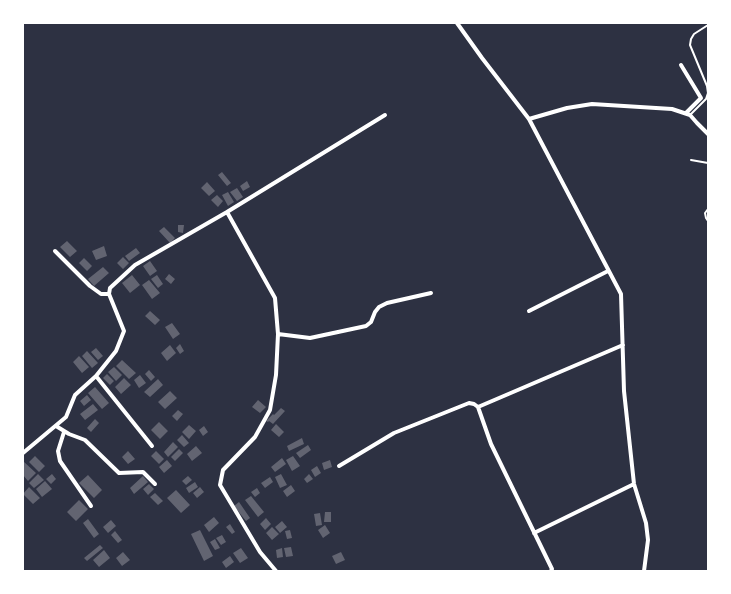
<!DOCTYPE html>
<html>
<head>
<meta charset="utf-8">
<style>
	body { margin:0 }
	#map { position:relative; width:731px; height:594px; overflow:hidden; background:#2d3142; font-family:"Fira Sans",sans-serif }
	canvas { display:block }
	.frame { position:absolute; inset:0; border:24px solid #fff; pointer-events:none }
</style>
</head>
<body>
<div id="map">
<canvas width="731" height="594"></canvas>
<div class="frame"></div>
</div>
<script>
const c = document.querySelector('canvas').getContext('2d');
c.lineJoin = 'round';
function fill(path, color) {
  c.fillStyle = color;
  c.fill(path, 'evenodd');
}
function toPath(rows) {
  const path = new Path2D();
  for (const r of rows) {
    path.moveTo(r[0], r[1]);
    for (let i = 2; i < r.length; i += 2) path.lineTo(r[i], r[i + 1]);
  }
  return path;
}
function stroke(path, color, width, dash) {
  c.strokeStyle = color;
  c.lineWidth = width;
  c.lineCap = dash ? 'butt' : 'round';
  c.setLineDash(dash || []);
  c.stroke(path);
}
const building = toPath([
	[222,172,231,183,227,186,218,175],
	[247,181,250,187,243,191,240,186],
	[207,182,215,191,209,196,201,188],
	[237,188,243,197,237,201,230,192],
	[228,192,234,202,228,206,222,195],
	[217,195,223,201,218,207,211,200],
	[178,225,184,225,183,233,178,232],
	[164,227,175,238,170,243,159,231],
	[67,241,77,251,70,257,60,247],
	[104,246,107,256,96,260,92,251],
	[136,248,140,253,129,261,125,256],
	[123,257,129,263,123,269,117,263],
	[84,258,92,266,87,271,79,263],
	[150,261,157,271,150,276,143,266],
	[103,267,109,273,94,286,88,279],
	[169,274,175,279,171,284,165,279],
	[132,275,140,285,130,293,122,283],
	[157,275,163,284,158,288,151,279],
	[149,280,160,293,152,299,142,285],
	[150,311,160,320,155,325,145,316],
	[172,323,180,334,173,339,165,327],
	[180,344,184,351,180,354,176,348],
	[170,345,176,353,167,361,161,353],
	[96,348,103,356,98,360,91,352],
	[87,351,98,363,92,368,82,356],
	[79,356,89,367,82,373,73,362],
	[122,360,136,373,129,379,116,366],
	[114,367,122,375,116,381,108,372],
	[149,370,155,377,151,381,145,374],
	[107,374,114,381,110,385,103,378],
	[140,375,146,383,139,388,134,380],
	[124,378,131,385,121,394,115,387],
	[158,379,163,385,150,397,144,392],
	[95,387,109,403,102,409,88,393],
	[170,391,177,398,165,409,158,402],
	[87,395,91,400,84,406,80,401],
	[258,400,266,407,260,413,252,407],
	[93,404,98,410,85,420,80,414],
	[281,408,285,411,273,424,269,421,268,422,266,421,273,414,274,415],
	[178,410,183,414,177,421,172,416],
	[95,419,99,423,91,432,87,428],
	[159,422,168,431,160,439,151,430],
	[276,424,284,432,279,437,271,430],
	[189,425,196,431,189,439,182,432],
	[204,426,208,432,203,436,199,430],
	[182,435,189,443,184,447,177,440],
	[302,438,304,444,289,451,287,446],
	[173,442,178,447,168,457,164,452],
	[308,445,311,450,300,458,296,453],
	[196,446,202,453,192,461,187,454],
	[179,449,183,453,175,461,171,457],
	[128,451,135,459,128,464,122,457],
	[156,451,164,459,159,464,151,456],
	[35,456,45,466,39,472,29,462],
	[293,456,300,466,292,471,286,460],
	[282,458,286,464,275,472,271,467],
	[167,460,172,466,164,473,159,467],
	[330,460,332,467,324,470,322,463],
	[23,461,36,473,28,481,23,475],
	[317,466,321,473,315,477,311,470],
	[38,474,44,480,34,488,29,483],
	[52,474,56,479,51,484,46,479],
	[281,474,287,485,280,488,275,477],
	[309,474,313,479,307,483,304,479],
	[88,475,102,490,94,498,79,483],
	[143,476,148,482,134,494,130,488],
	[188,476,192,480,186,485,182,481],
	[270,477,273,482,265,488,261,483],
	[45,481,52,489,42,497,36,489],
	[195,482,198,487,189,493,186,488],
	[149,484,154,489,148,495,143,489],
	[291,485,295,491,287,497,283,491],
	[29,487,40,498,33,504,23,494],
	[200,487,204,492,197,498,193,493],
	[257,488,260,493,255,497,251,492],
	[176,490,190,505,181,513,167,498],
	[155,493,163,501,158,505,150,497],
	[251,496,264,512,258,517,245,500],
	[79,500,88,509,76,521,67,512],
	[239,502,250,518,246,521,234,506],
	[325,512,331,512,331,522,324,522],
	[320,513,322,525,316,526,314,514],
	[214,517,219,523,209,532,204,525],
	[266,518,271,524,265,530,260,524],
	[88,519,99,534,94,538,83,523],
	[111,520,116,526,108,533,103,527],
	[282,521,287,527,280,533,275,527],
	[230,524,235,532,232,534,226,527],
	[325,525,330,533,323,538,318,530],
	[272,527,279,534,272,540,266,533],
	[200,530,213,556,204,561,191,534],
	[290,530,292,538,287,539,285,531],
	[115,531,122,540,118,543,111,535],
	[222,535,226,542,221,545,216,538],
	[215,539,220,548,215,550,210,542],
	[100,545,103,548,87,561,84,558],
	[291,547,293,556,286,557,284,548],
	[241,548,248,558,240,563,233,553],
	[282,548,283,557,277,558,276,550],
	[104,550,110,558,99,567,93,560],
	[123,552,130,560,122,566,116,558],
	[341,552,345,560,336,564,332,556],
	[230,556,234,562,226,568,222,562]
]);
const service = toPath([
	[690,115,706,99,708,93,707,86,690,45,691,39,694,34,708,25],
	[691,160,708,163],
	[708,209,705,213,706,218,708,221]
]);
const minor = toPath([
	[457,23,482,58,529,119,621,294,624,391,634,484,646,523,648,540,644,571],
	[681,65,701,98,686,113],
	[529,119,567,108,592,104,672,109,690,115,697,123,708,134],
	[227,212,275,298,278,334,276,375,270,410,255,437,223,470,220,485,260,552,276,571],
	[55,251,90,286,101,294,109,294],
	[529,311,608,271],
	[278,334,310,338,366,326,371,322,375,312,379,307,387,303,431,293],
	[96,376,152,446],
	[478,407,623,345],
	[56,426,69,434,85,440,119,473,143,472,155,484],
	[64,432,58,451,60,461,91,506],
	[23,453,66,417,75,395,96,376,116,351,124,331,109,294,110,288,135,265,227,212,385,115],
	[339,466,394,433,469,403,474,404,478,407,491,444,552,569,551,571],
	[534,533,634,484]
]);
fill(building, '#626471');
stroke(service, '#fff', 2);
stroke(minor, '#fff', 4);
</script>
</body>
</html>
